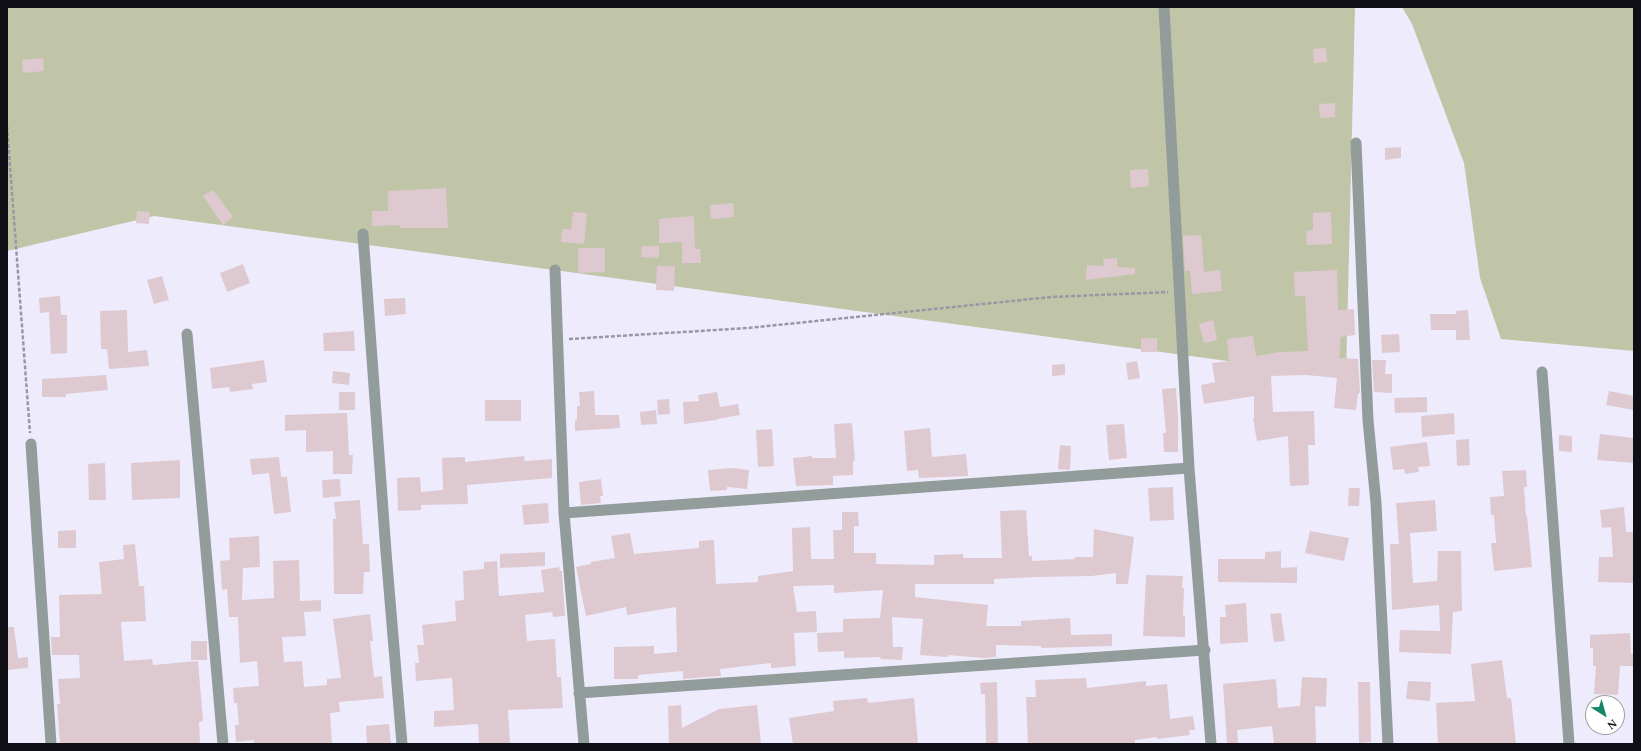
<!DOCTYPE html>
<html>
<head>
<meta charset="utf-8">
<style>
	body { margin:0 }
	#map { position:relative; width:1641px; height:751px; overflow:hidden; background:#eeecfc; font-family:Spectral,serif }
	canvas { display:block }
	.frame { position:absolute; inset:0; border:8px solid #100f15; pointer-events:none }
	.north { position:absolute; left:1585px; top:695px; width:40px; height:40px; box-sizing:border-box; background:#fff; border:1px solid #9f9fa1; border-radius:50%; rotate:143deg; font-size:11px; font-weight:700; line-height:16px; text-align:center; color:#100f15 }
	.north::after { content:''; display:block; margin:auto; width:14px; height:18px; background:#148766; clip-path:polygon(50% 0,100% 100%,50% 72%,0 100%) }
</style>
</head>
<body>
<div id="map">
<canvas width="1641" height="751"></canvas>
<div class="frame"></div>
<div class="north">N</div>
</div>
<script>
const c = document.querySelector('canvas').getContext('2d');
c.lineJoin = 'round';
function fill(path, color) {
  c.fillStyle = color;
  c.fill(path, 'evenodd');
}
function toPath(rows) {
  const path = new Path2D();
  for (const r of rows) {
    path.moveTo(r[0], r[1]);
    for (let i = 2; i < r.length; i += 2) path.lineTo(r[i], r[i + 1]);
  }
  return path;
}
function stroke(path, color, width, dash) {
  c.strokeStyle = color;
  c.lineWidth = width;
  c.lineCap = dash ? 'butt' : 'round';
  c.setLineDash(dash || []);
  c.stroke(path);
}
const green = toPath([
	[7,7,1355,7,1346,377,154,216,7,251],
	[1402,7,1634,7,1634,351,1501,339,1480,278,1464,163,1412,24]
]);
const building = toPath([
	[1326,48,1327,62,1314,63,1313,49],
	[43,58,44,71,23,73,22,60],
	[1335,103,1335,117,1320,118,1319,104],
	[1401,147,1401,158,1385,160,1385,148],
	[1148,169,1149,186,1131,188,1130,170],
	[446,188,448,228,400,228,400,225,372,226,372,211,388,211,388,191],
	[213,190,233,217,223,225,203,196],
	[733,203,734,217,711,219,710,205],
	[137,211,150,212,149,224,136,223],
	[573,212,587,213,584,244,561,242,562,229,571,229],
	[1331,212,1332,244,1307,245,1306,231,1313,230,1313,213],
	[694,216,695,249,700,249,701,263,682,263,682,242,659,243,659,219],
	[1201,235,1204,272,1220,270,1222,291,1192,294,1190,271,1185,271,1183,236],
	[642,246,659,246,659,258,641,257],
	[578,248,605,248,605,272,578,273],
	[1117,258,1117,267,1135,268,1135,274,1086,280,1087,265,1104,266,1103,259],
	[243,264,250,283,227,292,220,273],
	[657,266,675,266,674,291,656,290],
	[1337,270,1338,310,1354,309,1355,335,1341,337,1339,358,1358,359,1360,392,1358,394,1356,410,1334,408,1337,378,1306,375,1271,376,1273,412,1314,411,1315,445,1308,445,1309,485,1290,486,1288,436,1257,441,1253,419,1254,419,1254,396,1204,404,1201,385,1215,382,1212,363,1229,361,1227,339,1253,336,1256,356,1280,352,1308,351,1305,296,1295,296,1294,272],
	[162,276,169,300,154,304,147,280],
	[60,296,61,315,67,315,67,353,51,354,49,312,40,313,39,298],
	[405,298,406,314,385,316,384,299],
	[127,310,128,352,147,350,149,366,109,369,107,349,101,349,100,311],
	[1468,310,1470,340,1456,340,1456,330,1431,330,1430,314,1456,314,1456,311],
	[1213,320,1217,340,1204,343,1199,324],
	[354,331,355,351,324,351,323,333],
	[1399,334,1400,352,1382,353,1381,335],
	[1141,338,1157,338,1157,352,1141,352],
	[264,360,267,382,252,384,253,389,230,392,229,387,212,389,210,368],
	[1372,360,1386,360,1385,374,1392,374,1392,393,1374,392],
	[1137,361,1140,378,1128,380,1126,363],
	[1065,364,1065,375,1052,376,1052,365],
	[333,371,350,373,349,385,332,383],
	[106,375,108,390,66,394,66,397,42,397,42,379],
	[1176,388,1178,417,1178,452,1164,452,1163,433,1166,433,1162,389],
	[594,391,595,415,619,415,620,428,575,431,575,420,577,420,577,406,580,406,579,392],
	[1609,391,1634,396,1634,410,1606,405],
	[339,392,355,392,355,410,339,410],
	[717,392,720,407,738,404,740,415,717,419,717,420,684,424,683,402,699,401,698,395],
	[1427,397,1427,412,1395,413,1394,398],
	[669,399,670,414,658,415,657,400],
	[485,400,521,400,521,421,485,421],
	[656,410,657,424,641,425,640,412],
	[347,413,349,455,353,455,352,474,333,474,333,451,306,452,306,430,285,431,285,415],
	[1454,413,1455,434,1422,437,1421,416],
	[852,423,855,461,853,461,853,475,833,476,833,485,796,486,793,458,812,456,812,458,836,458,834,424],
	[1124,424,1127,458,1109,460,1106,425],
	[930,428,932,457,966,454,968,476,919,478,918,470,907,471,904,431],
	[772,429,774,466,758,467,756,430],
	[1600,434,1634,438,1634,463,1597,460],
	[1559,435,1572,436,1572,452,1559,451],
	[1469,439,1470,465,1457,466,1456,440],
	[1427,442,1430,466,1418,467,1419,472,1405,474,1404,469,1393,470,1390,447],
	[1060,445,1071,446,1070,470,1058,469],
	[524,456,525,461,552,459,552,478,467,485,468,504,421,505,421,510,398,511,397,478,420,477,421,492,443,490,442,458,465,457,465,462],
	[279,457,281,477,287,477,291,512,274,514,269,473,252,475,250,459],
	[180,460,180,498,132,500,131,463],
	[105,463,106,500,89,500,88,464],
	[733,468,749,470,747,489,727,487,727,490,710,491,708,470],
	[1526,470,1527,487,1524,487,1526,516,1527,516,1532,567,1494,571,1491,543,1496,543,1494,515,1491,515,1490,497,1504,496,1502,471],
	[340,479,341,496,323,498,322,480],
	[601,479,603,496,600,496,601,503,581,505,579,482],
	[1173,487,1174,520,1150,521,1148,488],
	[1349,488,1360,488,1359,506,1348,506],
	[360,500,363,544,369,544,370,572,364,572,363,594,334,594,333,519,336,519,334,502],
	[1435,500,1437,531,1410,533,1413,583,1437,581,1438,551,1461,551,1462,611,1453,612,1451,654,1399,652,1400,630,1440,631,1439,605,1392,610,1390,544,1399,544,1396,503],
	[548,503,549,523,524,525,522,505],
	[1624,507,1626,532,1634,532,1634,583,1598,582,1599,557,1613,557,1611,527,1602,528,1600,510],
	[1026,510,1029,556,1032,556,1032,561,1075,559,1075,557,1093,557,1094,529,1134,537,1128,584,1116,584,1116,573,1092,576,1036,577,994,579,994,584,915,584,915,597,988,605,986,626,1021,626,1021,621,1070,618,1071,635,1112,634,1112,646,1041,648,1041,646,996,645,996,657,984,658,948,655,948,657,920,655,923,619,892,617,893,647,903,647,902,660,880,659,881,657,844,658,844,651,818,652,817,633,843,632,843,619,880,618,883,590,834,593,834,585,793,586,797,612,816,611,817,632,794,633,796,666,771,668,771,663,720,669,721,676,683,679,683,671,638,675,638,679,614,679,614,647,654,646,654,654,677,652,676,607,627,615,626,607,586,616,576,567,591,564,591,562,615,558,611,536,630,533,634,554,699,548,699,541,714,540,716,584,758,582,758,576,793,571,792,528,810,527,811,559,834,559,833,530,842,530,842,512,858,512,859,526,854,526,854,553,876,553,876,564,934,565,934,555,963,554,963,558,1002,558,1000,511],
	[76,530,76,548,58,548,58,531],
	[1310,531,1349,538,1344,561,1305,553],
	[259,536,260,567,243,568,242,600,274,598,273,561,299,560,300,601,321,600,321,611,304,612,306,636,282,637,284,662,302,661,304,687,327,685,327,679,341,678,333,619,370,614,373,641,370,641,374,677,382,676,384,698,339,702,340,712,330,713,332,744,254,744,254,740,236,742,235,725,239,725,237,703,234,703,233,688,259,686,257,661,240,663,238,617,229,617,227,589,222,590,220,561,230,560,229,538],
	[135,544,139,586,144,586,146,621,121,622,124,661,152,659,153,665,198,661,203,721,199,722,200,743,60,744,57,704,60,704,58,679,80,678,79,655,52,655,51,637,60,637,59,595,102,594,99,562,124,559,123,545],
	[1281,551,1281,568,1297,567,1297,583,1218,582,1218,559,1265,559,1265,552],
	[545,552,545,566,500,568,500,554],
	[497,561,499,596,544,592,541,570,559,567,560,571,562,571,565,616,553,617,552,612,525,615,527,641,555,639,557,677,561,677,563,708,508,710,510,744,479,744,478,724,434,727,434,711,454,710,452,678,416,681,415,663,419,663,417,645,424,645,422,625,456,621,455,601,464,600,463,571,484,569,484,562],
	[1146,575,1183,576,1182,588,1184,588,1183,616,1185,616,1185,637,1143,636],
	[1246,603,1248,642,1220,644,1220,617,1226,617,1225,605],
	[1281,613,1285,641,1274,642,1270,614],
	[7,627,14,627,18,658,28,657,28,668,7,670],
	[1630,633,1631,654,1634,654,1634,666,1620,666,1618,695,1594,694,1596,666,1593,666,1593,648,1590,648,1590,635],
	[191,641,207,641,207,660,191,660],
	[1502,660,1507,698,1511,698,1516,744,1438,744,1436,703,1475,701,1471,664],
	[1302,677,1327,678,1326,707,1315,706,1316,744,1274,744,1272,726,1237,730,1238,744,1227,744,1223,684,1276,679,1278,708,1300,706],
	[1086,678,1087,688,1146,681,1146,686,1167,684,1170,719,1193,716,1195,730,1189,730,1190,735,1157,739,1157,737,1135,740,1135,744,1028,744,1026,697,1036,697,1035,680],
	[1408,681,1431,682,1430,701,1406,699],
	[997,682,998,744,986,744,985,694,981,694,980,683],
	[1358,682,1370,682,1371,742,1359,743],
	[867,698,868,703,914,698,918,744,793,744,789,718,834,711,833,701],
	[681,705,682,728,719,709,757,705,761,744,669,744,668,706],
	[389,724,391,744,367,744,366,726]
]);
const path = toPath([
	[7,126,30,433],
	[569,339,748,328,1051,297,1168,292]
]);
const minor = toPath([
	[1164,7,1189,468,1211,744],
	[1356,143,1368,420,1376,503,1388,744],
	[363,234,386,552,402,744],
	[555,270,564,513,584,744],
	[187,334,223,744],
	[1542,372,1569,744],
	[31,444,51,744],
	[564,513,1189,468],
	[579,693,1205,650]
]);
fill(green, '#c1c5a7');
fill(building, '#dfc9d0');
stroke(path, '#9997a3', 2.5, [4, 2]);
stroke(minor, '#929c9a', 11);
</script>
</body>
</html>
